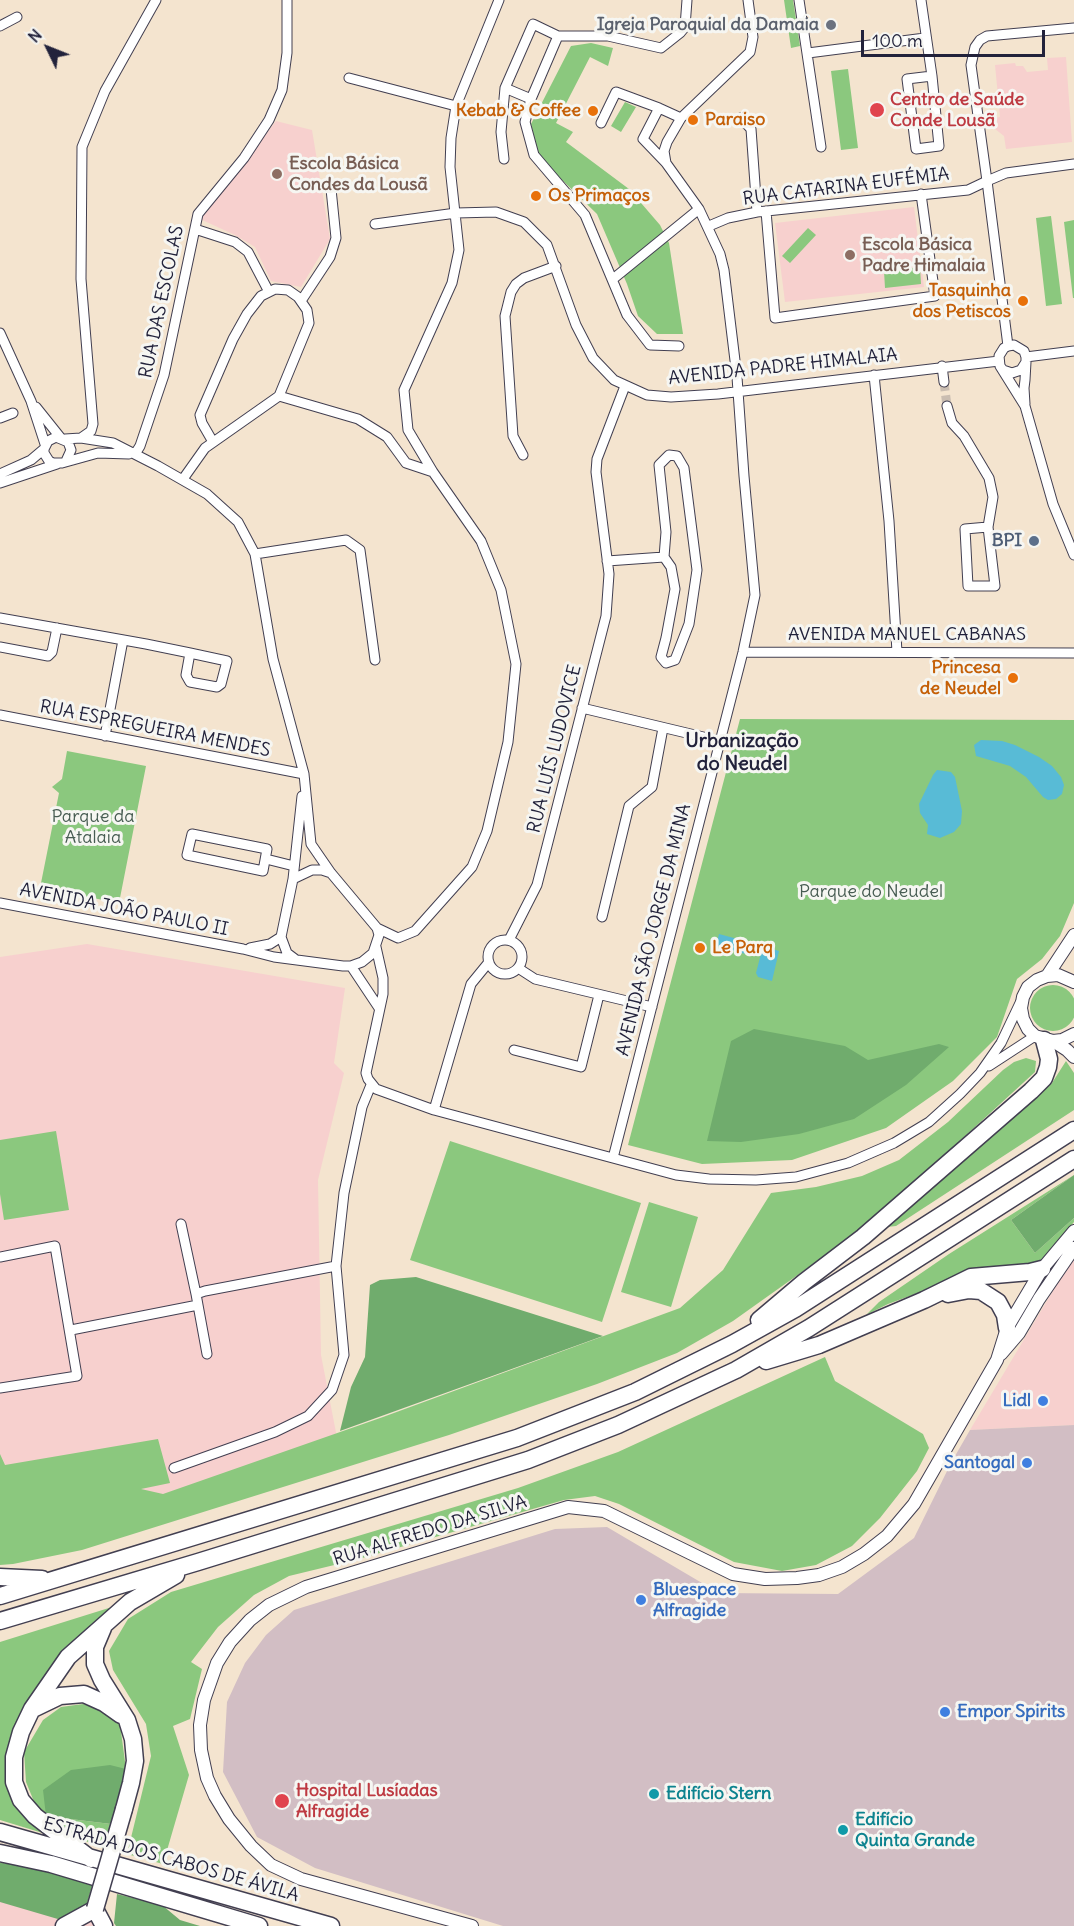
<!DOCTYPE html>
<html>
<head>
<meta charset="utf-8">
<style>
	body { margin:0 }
	#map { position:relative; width:1074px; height:1926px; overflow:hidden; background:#f4e4cf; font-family:Delius,sans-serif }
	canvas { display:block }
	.north { position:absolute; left:18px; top:18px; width:60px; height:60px; -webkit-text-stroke:4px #f6f6f2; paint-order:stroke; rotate:313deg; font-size:16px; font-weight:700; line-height:24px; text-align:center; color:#22223b }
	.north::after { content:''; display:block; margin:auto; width:21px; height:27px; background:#22223b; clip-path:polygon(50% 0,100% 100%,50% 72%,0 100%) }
	.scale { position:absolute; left:861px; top:30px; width:184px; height:27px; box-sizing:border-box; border:3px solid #22223b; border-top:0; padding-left:8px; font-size:18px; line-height:21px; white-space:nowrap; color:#22223b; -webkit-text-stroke:4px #f6f6f2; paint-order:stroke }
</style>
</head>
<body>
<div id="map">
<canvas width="1074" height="1926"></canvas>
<div class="north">N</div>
<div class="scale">100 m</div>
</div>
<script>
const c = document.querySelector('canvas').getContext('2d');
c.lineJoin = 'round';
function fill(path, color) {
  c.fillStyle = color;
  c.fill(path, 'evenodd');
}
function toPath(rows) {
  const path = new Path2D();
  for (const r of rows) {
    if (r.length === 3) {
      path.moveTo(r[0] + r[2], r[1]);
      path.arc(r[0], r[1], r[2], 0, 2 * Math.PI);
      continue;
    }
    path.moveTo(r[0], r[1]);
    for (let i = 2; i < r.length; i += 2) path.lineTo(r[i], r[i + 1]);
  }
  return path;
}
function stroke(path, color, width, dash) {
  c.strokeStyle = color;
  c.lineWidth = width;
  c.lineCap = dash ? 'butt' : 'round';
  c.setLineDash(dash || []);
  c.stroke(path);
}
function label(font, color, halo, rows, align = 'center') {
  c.font = font + ' Delius,sans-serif';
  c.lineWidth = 6;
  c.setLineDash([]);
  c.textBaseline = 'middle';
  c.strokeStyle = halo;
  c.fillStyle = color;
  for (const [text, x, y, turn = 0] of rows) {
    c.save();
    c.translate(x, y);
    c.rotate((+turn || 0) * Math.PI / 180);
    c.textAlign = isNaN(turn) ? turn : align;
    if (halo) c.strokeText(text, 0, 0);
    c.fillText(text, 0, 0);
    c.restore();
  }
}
const built = toPath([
	[1066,57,1072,142,1006,149,1004,136,995,129,994,118,1000,117,995,65,1015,63,1016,66,1023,66,1027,72,1048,70,1047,58],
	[276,121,312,130,330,239,301,287,271,281,255,247,235,235,200,219],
	[914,207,924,287,785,302,775,223],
	[87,944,345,988,334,1063,344,1073,318,1180,321,1355,339,1448,0,1538,0,957],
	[1074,1260,1074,1425,970,1430,1060,1279],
	[0,1898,106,1926,0,1926]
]);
const industrial = toPath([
	[1074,1425,1074,1926,503,1926,315,1868,257,1837,223,1772,227,1702,245,1663,266,1635,294,1610,555,1529,607,1527,719,1593,838,1594,914,1538,951,1463,970,1430]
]);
const green = toPath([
	[784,0,793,0,800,46,791,48],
	[591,43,613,48,608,66,590,57,556,123,573,132,566,142,629,189,660,225,669,243,683,334,657,334,638,316,627,284,597,214,557,175,538,153,531,124,571,46],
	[848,69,858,148,841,150,831,71],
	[625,102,636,107,621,132,611,126],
	[1051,216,1062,304,1046,306,1036,218],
	[1074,220,1074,298,1073,298,1064,222],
	[808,228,816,235,790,263,782,256],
	[920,267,921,284,885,288,884,271],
	[740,719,1074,720,1074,903,1060,936,1042,959,1017,979,997,1037,953,1081,886,1128,792,1160,702,1164,628,1145],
	[67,751,146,766,119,903,40,888,59,793,52,787,62,779],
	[1053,1008,23],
	[1026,1058,1036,1061,1035,1072,868,1225,733,1321,677,1353,597,1384,449,1435,82,1550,13,1564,0,1565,0,1454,5,1465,158,1439,170,1483,141,1489,163,1494,383,1417,680,1308,723,1270,771,1193,816,1187,862,1176,899,1160,948,1122,1003,1070,1014,1062],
	[1066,1061,1074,1073,1074,1110,896,1226,887,1227,1052,1083],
	[56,1131,69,1210,4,1220,0,1194,0,1140],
	[450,1141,641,1203,602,1322,410,1260],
	[1074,1175,1011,1220,1035,1253,1074,1218,1074,1222,1040,1264,1027,1268,988,1267,888,1304,866,1315,879,1302,949,1254],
	[649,1202,698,1217,671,1307,621,1292],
	[825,1357,835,1381,923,1434,929,1448,917,1471,880,1518,852,1546,816,1565,782,1571,734,1562,619,1504,595,1496,564,1500,359,1559,289,1576,254,1595,218,1627,191,1662,202,1669,190,1719,173,1726,189,1775,163,1864,127,1854,151,1756,146,1724,113,1670,109,1651,128,1619,171,1592,518,1488,618,1452],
	[112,1607,65,1650,7,1775,46,1834,0,1820,0,1642],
	[83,1704,105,1711,120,1724,126,1769,46,1816,111,1824,103,1848,63,1832,46,1816,35,1804,26,1782,24,1752,43,1720,61,1707]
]);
const forest = toPath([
	[754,1029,845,1046,868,1060,939,1044,949,1047,906,1085,854,1119,799,1134,741,1142,707,1141,731,1041],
	[1074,1175,1074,1218,1035,1253,1011,1220],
	[416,1277,603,1336,340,1431,351,1387,365,1357,370,1285,380,1280],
	[110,1765,126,1769,111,1824,46,1816,43,1790,71,1770],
	[0,1863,22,1864,93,1883,87,1903,68,1922,0,1902],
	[117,1894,162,1905,180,1920,200,1926,116,1926,114,1923]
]);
const water = toPath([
	[981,740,1002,741,1015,745,1039,757,1052,766,1061,777,1064,785,1062,794,1056,799,1048,800,1043,797,1026,777,1010,766,976,756,974,745],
	[937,770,951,772,955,777,962,811,961,824,954,832,940,838,927,834,928,825,920,813,919,804,933,775],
	[719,934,756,944,753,956,716,946],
	[763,946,779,951,772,981,758,977,756,973]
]);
const minorTunnel = toPath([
	[944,382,947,406]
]);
const minor = toPath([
	[799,0,821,147],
	[921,0,932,76,939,146,916,149,907,79,932,76],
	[0,26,17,17],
	[1074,28,987,36,980,40,975,47,971,65,987,181,1006,173,1074,164],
	[808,53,925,38],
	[349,78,456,106],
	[505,88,533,24,558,36],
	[659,108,681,118],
	[741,118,751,129,757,212],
	[601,123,616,92,659,108,643,139,666,163,699,209,720,254,724,270,737,377,744,476,755,595,743,652,613,1158],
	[504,159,501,132,505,88,531,99],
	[666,163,664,151,667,142,681,118,750,52,753,37,748,0],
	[766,211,775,318,935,296,921,194],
	[375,224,456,213,496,212,524,222,547,245,576,325,593,358,614,380,647,395,671,397,718,394,999,361],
	[709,226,728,218,757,212,968,190,987,181,1008,346],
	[195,229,235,242,248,252,269,292],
	[613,279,699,209],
	[301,301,330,257,336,238,331,189],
	[0,333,31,401,45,444],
	[679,346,650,345,627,315,585,215,534,155,525,122,531,99,558,36,608,36,661,48,680,33,685,27,687,0],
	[1026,357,1074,351],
	[942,366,944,382],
	[1000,366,1025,406,1053,504,1074,555],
	[874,375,889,521,897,652],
	[279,396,358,419,387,437,406,463,433,472],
	[1025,404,1024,388,1025,380,1026,362,1026,357,1024,351,1014,345,1008,346,1004,348,999,356,1000,366,1003,370,1012,373,1021,370,1026,362],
	[947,406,952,423,964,436,989,478,993,497,988,527,995,586,968,586,965,529,988,527],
	[36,407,60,437],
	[0,418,13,413],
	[81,438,91,431,93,424,81,279,82,147,105,91,156,0],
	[135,454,140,446,164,375,198,214,244,158,269,120,282,90,287,53,287,0],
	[523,455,513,436,505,316,511,292,516,284,524,278,556,266],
	[66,461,71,450,68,442,56,437,48,441,44,449,44,453,49,461,53,463,62,463,98,453,129,454],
	[0,474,31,460,44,449],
	[183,479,205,448,279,396,309,323,307,310,298,297,288,290,275,289,261,296,247,314,233,339,200,415,202,423,213,442],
	[0,483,57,464],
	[255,554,346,540,360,550,375,660],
	[607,561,664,557,671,567,675,589,666,638,661,657,666,663,675,660,689,624,697,570,684,468,677,456,669,455,659,465,666,532,664,557],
	[0,618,146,644,190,653,227,661,221,684,217,687,190,682,186,675,190,653],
	[0,647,48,656,52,652,57,628],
	[743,652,1074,653],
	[582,708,720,741],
	[0,715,304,774],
	[105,736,123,640],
	[192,834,267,849,263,871,187,855,192,834],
	[266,859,294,866],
	[293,879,312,870,322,870,331,873],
	[0,903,243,949,274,957,343,966,351,966,362,962,373,953,379,935,377,928,331,873,311,844,304,774,273,659,255,554,238,522,207,494,158,466,113,443,81,438,65,439],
	[602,917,629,806,652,787,663,728],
	[377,928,398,938,415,931,472,867,487,831,508,742,516,664,501,590,481,541,433,472,408,430,404,390,452,283,459,250,450,167,451,138,456,106,499,0],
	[509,940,537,885,606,616,609,574,596,472,597,459,625,386],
	[505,957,17],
	[376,947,383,978,383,994,366,1073,368,1079,376,1089,434,1110,676,1175,709,1179,756,1180,796,1177,848,1163,894,1143,929,1122,960,1094,980,1073,1001,1043,1020,1003],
	[250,948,270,944,281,937],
	[295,959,287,953,281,937,293,879,302,796],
	[351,966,379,1008],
	[518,968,535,979,652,1007],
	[514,1050,581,1067,599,995],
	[989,1066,1035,1036],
	[434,1110,471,984,489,962],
	[181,1224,196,1294],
	[0,1257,55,1246,77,1376,0,1388],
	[198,1305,207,1354],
	[71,1330,198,1305,196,1294,205,1291,336,1266],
	[174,1468,275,1432,308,1416,332,1390,344,1355,336,1266,344,1193,362,1107,371,1085]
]);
const tertiary = toPath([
	[1047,976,1074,935],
	[1074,982,1058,975,1047,976,1037,980,1028,987,1023,997,1021,1008,1023,1019,1028,1029,1035,1036,1053,1041,1062,1040,1074,1034],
	[1053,1041,1067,1050,1074,1057],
	[1001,1354,1019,1333,1039,1299,1074,1248],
	[472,1926,301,1879,271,1865,251,1846,229,1819,215,1796,207,1778,201,1750,200,1725,204,1700,217,1663,230,1642,250,1620,269,1605,306,1587,568,1507,604,1511,733,1574,765,1579,797,1578,819,1575,842,1567,864,1554,887,1536,914,1504,997,1360,1007,1328,1042,1269,1074,1231]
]);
const trunk = toPath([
	[948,1294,969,1290,981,1291,998,1302,1005,1315,1007,1328],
	[759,1320,804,1282,863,1237,1031,1091,1044,1078,1048,1067,1049,1059,1044,1040],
	[766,1361,819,1345,924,1300,971,1277,1030,1272,1042,1269],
	[0,1577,42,1579],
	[0,1596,517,1438,635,1392,732,1344,795,1309,1074,1130],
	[0,1621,198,1562,528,1460,618,1425,736,1370,809,1328,1074,1159],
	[103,1628,95,1647,95,1664,102,1680,127,1720,133,1739,135,1761,131,1783,124,1809],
	[33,1709,60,1696,84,1694,104,1703,121,1715],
	[0,1832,331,1926],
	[0,1853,51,1864,259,1926],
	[91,1859,35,1816,21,1800,14,1782,14,1757,21,1732,32,1709,68,1657,130,1602,176,1575],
	[64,1926,95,1909,104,1926]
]);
const trunkBridge = toPath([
	[95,1909,124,1809]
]);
const markers = [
	[831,25,6,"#6b7280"],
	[877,110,8,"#e0444e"],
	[593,111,6,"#e8710a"],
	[693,120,6,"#e8710a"],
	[277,174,6,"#8d6e63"],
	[536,196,6,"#e8710a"],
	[850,255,6,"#8d6e63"],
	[1023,301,6,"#e8710a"],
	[1034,541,6,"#5c6f8a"],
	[1013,678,6,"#e8710a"],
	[700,948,6,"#e8710a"],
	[1043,1401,6,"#3f7fe0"],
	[1027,1463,6,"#3f7fe0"],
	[641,1600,6,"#3f7fe0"],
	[945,1712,6,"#3f7fe0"],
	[654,1794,6,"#0f9aa8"],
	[282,1801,8,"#e0444e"],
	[843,1830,6,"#0f9aa8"]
];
const worshipNames = [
	["Igreja Paroquial da Damaia",819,25]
];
const healthNames = [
	["Centro de Saúde",890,100],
	["Conde Lousã",890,121],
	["Hospital Lusíadas",296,1791],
	["Alfragide",296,1812]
];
const foodNames = [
	["Kebab & Coffee",581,111],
	["Paraiso",705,120,"left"],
	["Os Primaços",548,196,"left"],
	["Tasquinha",1011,291],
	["dos Petiscos",1011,312],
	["Princesa",1001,668],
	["de Neudel",1001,689],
	["Le Parq",712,948,"left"]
];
const educationNames = [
	["Escola Básica",289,164],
	["Condes da Lousã",289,185],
	["Escola Básica",862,245],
	["Padre Himalaia",862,266]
];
const streetNames = [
	["RUA CATARINA EUFÉMIA",846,187,-7],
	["RUA DAS ESCOLAS",162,302,-78],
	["AVENIDA PADRE HIMALAIA",783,367,-6],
	["AVENIDA MANUEL CABANAS",907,635],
	["RUA ESPREGUEIRA MENDES",155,729,11],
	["RUA LUÍS LUDOVICE",555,749,-76],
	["AVENIDA JOÃO PAULO II",124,910,11],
	["AVENIDA SÃO JORGE DA MINA",654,930,-76],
	["RUA ALFREDO DA SILVA",430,1531,-17],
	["ESTRADA DOS CABOS DE ÁVILA",171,1860,16]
];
const serviceNames = [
	["BPI",1022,541]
];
const parkNames = [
	["Parque da",93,817],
	["Atalaia",93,838],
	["Parque do Neudel",871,892]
];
const shopNames = [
	["Lidl",1031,1401],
	["Santogal",1015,1463],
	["Bluespace",653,1590,"left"],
	["Alfragide",653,1611,"left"],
	["Empor Spirits",957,1712,"left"]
];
const cultureNames = [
	["Edifício Stern",666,1794],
	["Edifício",855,1820],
	["Quinta Grande",855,1841]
];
const neighbourhoodNames = [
	["Urbanização",742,741],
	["do Neudel",742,764]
];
fill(built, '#f7d0ce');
fill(industrial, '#d2bec4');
fill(green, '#8bc87e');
fill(forest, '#70ac6d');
fill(water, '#58bbd6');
stroke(minorTunnel, '#cabdb1', 9, [9, 4.5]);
stroke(minor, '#423f51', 11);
stroke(tertiary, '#423f51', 14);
stroke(trunk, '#423f51', 19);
stroke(minor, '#fff', 9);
stroke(tertiary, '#fff', 12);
stroke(trunk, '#fff', 16);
stroke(trunkBridge, '#423f51', 19, []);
stroke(trunkBridge, '#fff', 16);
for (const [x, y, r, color] of markers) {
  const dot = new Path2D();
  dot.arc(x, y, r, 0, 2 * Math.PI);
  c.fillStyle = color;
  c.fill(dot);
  stroke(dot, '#f6f6f2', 2);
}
label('bold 18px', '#5b616d', '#f6f6f2', worshipNames, 'right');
label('bold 18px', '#be3a42', '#f6f6f2', healthNames, 'left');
label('bold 18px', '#c56008', '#f6f6f2', foodNames, 'right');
label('bold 18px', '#785e54', '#f6f6f2', educationNames, 'left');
label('18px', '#22223b', '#f6f6f2', streetNames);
label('bold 18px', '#4e5e75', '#f6f6f2', serviceNames, 'right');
label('18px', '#475c52', '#f6f6f2', parkNames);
label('bold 18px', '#366cbe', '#f6f6f2', shopNames, 'right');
label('bold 18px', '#0d838f', '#f6f6f2', cultureNames, 'left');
label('bold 20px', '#22223b', '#f6f6f2', neighbourhoodNames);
</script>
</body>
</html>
